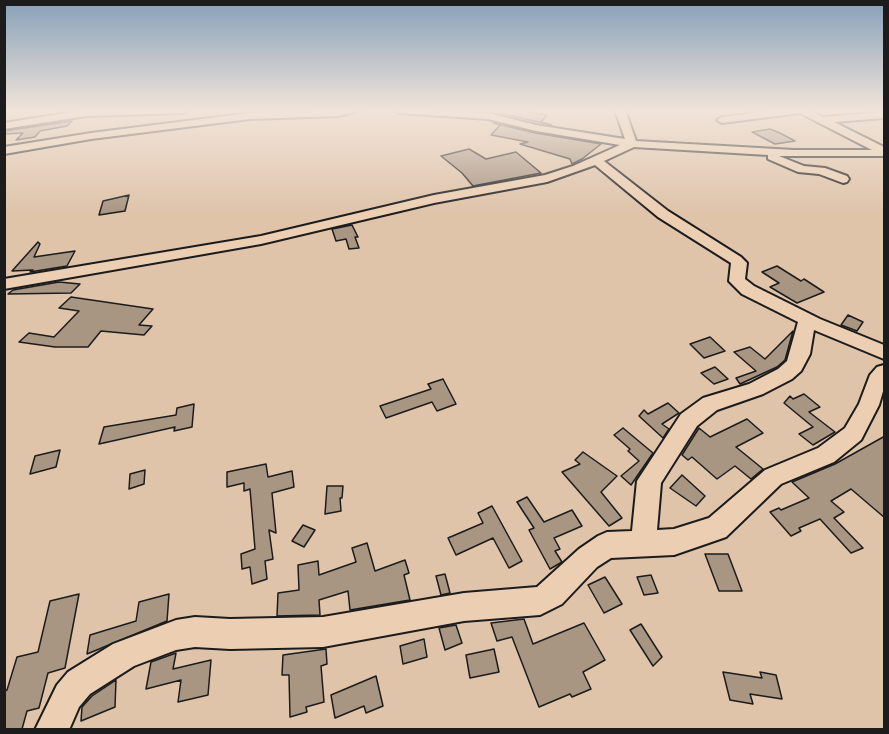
<!DOCTYPE html>
<html>
<head>
<meta charset="utf-8">
<style>
	body { margin:0 }
	#map { position:relative; width:889px; height:734px; overflow:hidden; background:#dfc4aa; font-family:Pangolin,sans-serif }
	canvas { display:block }
	.frame { position:absolute; inset:0; border:6px solid #1c1c1c; pointer-events:none }
</style>
</head>
<body>
<div id="map">
<canvas width="889" height="734"></canvas>
<div class="frame"></div>
</div>
<script>
const c = document.querySelector('canvas').getContext('2d');
c.lineJoin = 'round';
function fill(path, color) {
  c.fillStyle = color;
  c.fill(path, 'evenodd');
}
function toPath(rows) {
  const path = new Path2D();
  for (const r of rows) {
    path.moveTo(r[0], r[1]);
    for (let i = 2; i < r.length; i += 2) path.lineTo(r[i], r[i + 1]);
  }
  return path;
}
function stroke(path, color, width, dash) {
  c.strokeStyle = color;
  c.lineWidth = width;
  c.lineCap = dash ? 'butt' : 'round';
  c.setLineDash(dash || []);
  c.stroke(path);
}
const building = toPath([
	[502,110,518,110,547,115,541,122,552,125,499,113,502,110],
	[72,121,67,126,40,131,35,137,16,140,23,133,4,134,4,131,72,121],
	[493,123,535,133,601,144,582,159,572,164,570,159,520,144,528,142,491,135,500,125,493,123],
	[770,129,780,133,795,141,775,144,752,132,770,129],
	[469,149,486,159,516,152,541,173,473,186,462,173,441,156,469,149],
	[129,195,125,211,99,215,103,201,129,195],
	[352,225,358,237,355,237,359,248,349,249,346,239,336,241,332,229,352,225],
	[38,242,40,244,34,257,75,251,67,266,30,272,33,270,12,271,38,242],
	[777,266,801,281,804,279,824,292,797,303,770,287,779,283,762,272,777,266],
	[59,282,80,284,71,293,8,294,13,290,59,282],
	[71,297,153,309,139,325,152,326,144,335,101,331,88,347,55,347,19,342,29,333,54,337,79,311,59,308,71,297],
	[848,315,863,322,857,331,841,325,848,315],
	[793,331,785,360,777,367,740,384,736,378,756,371,734,352,750,347,765,359,793,331],
	[710,337,725,351,704,358,690,344,710,337],
	[715,367,728,379,714,384,701,373,715,367],
	[443,379,456,404,437,411,432,402,386,418,380,406,431,389,428,384,443,379],
	[804,394,820,407,809,412,835,432,813,445,799,434,813,427,784,403,790,396,793,399,804,394],
	[668,403,679,413,662,424,669,429,663,438,639,416,644,410,648,414,668,403],
	[194,404,192,427,174,431,175,427,99,444,104,427,176,415,177,408,194,404],
	[747,419,763,433,736,447,763,469,751,479,735,466,717,479,692,457,688,460,682,455,699,428,710,437,747,419],
	[623,428,653,453,631,485,621,476,639,461,628,451,630,449,614,435,623,428],
	[885,436,885,518,851,489,831,501,844,512,834,518,863,548,851,553,820,519,799,528,801,531,791,536,770,512,779,508,781,510,809,498,792,482,835,464,885,436],
	[60,450,56,467,30,474,35,456,60,450],
	[583,452,617,476,601,492,622,518,609,526,562,472,580,464,575,460,583,452],
	[266,464,268,477,292,471,294,487,272,493,276,533,269,530,273,559,265,561,267,579,252,584,250,567,242,569,241,554,255,549,250,489,244,491,244,483,227,487,227,472,266,464],
	[145,470,144,484,129,489,130,474,145,470],
	[682,475,705,496,696,506,670,488,682,475],
	[327,486,343,486,342,498,340,498,341,511,325,514,327,486],
	[527,497,544,522,572,510,582,526,554,538,560,549,555,551,562,562,550,569,529,530,534,528,517,502,527,497],
	[492,506,522,561,509,568,493,538,456,555,448,538,483,523,478,513,492,506],
	[303,525,315,530,304,547,292,541,303,525],
	[367,543,375,571,405,560,409,573,404,575,410,600,350,610,348,591,319,600,320,615,277,616,278,593,299,590,298,565,318,561,319,575,356,562,352,548,367,543],
	[705,554,728,554,742,591,719,591,705,554],
	[445,574,450,593,441,595,436,576,445,574],
	[651,575,658,593,644,595,637,577,651,575],
	[605,577,622,604,604,613,588,585,605,577],
	[79,594,65,668,48,673,39,708,27,711,22,729,4,729,4,691,7,690,17,657,38,652,50,601,79,594],
	[169,594,167,621,87,654,90,635,136,621,139,602,169,594],
	[524,619,533,644,584,623,605,660,583,672,591,689,572,697,570,694,539,707,512,637,497,641,491,623,524,619],
	[641,624,662,657,653,666,630,630,641,624],
	[456,625,462,643,445,650,439,628,456,625],
	[424,639,427,657,403,664,400,646,424,639],
	[326,649,327,664,321,666,324,702,306,707,307,712,290,717,289,675,282,675,283,655,326,649],
	[494,649,499,672,470,678,466,655,494,649],
	[176,653,173,669,211,660,208,695,178,702,181,680,146,689,151,662,176,653],
	[723,672,762,678,760,672,776,675,782,699,750,694,753,704,730,700,723,672],
	[376,676,383,706,366,713,364,706,335,718,331,695,376,676],
	[116,680,115,707,81,721,82,707,92,696,116,680]
]);
const minor = toPath([
	[85,110,188,110,183,113,86,116,4,129,4,123,85,110],
	[361,110,339,116,250,119,91,139,4,154,4,147,91,133,250,113,361,110],
	[394,110,488,113,536,125,625,139,615,110,625,110,636,141,794,150,872,150,800,113,722,123,717,120,722,117,777,110,809,110,823,117,884,112,884,118,834,122,884,147,884,156,779,156,804,166,825,168,847,176,849,179,847,182,843,183,819,174,798,172,768,159,768,155,634,147,604,161,668,211,741,257,747,263,745,279,754,286,820,319,884,345,884,359,814,330,810,354,801,371,792,379,763,394,717,410,697,426,661,483,657,530,674,529,709,518,765,470,818,448,845,428,859,404,870,375,877,367,884,365,884,388,879,405,861,440,834,462,781,484,726,537,674,555,611,558,597,567,562,604,540,615,464,621,323,647,230,649,195,647,176,650,134,666,90,694,79,707,69,730,35,730,57,685,68,672,113,644,176,620,195,617,230,619,323,617,464,593,537,587,579,549,598,536,607,532,632,531,637,481,681,414,703,398,749,384,778,369,787,361,798,322,742,294,729,281,731,263,658,217,595,165,547,182,434,203,261,244,4,289,4,279,261,236,434,195,545,175,573,166,620,145,536,131,488,119,399,113,394,110]
]);
fill(building, '#a89582');
stroke(building, '#1c1c1c', 1.5);
stroke(minor, '#1c1c1c', 4);
fill(minor, '#eccfb3');
const sky = c.createLinearGradient(0, 0, 0, 213);
sky.addColorStop(0, '#87a0b9');
sky.addColorStop(0.52, '#f1e4d9');
sky.addColorStop(1, '#f1e4d900');
c.fillStyle = sky;
c.fillRect(0, 0, 889, 213);
</script>
</body>
</html>
